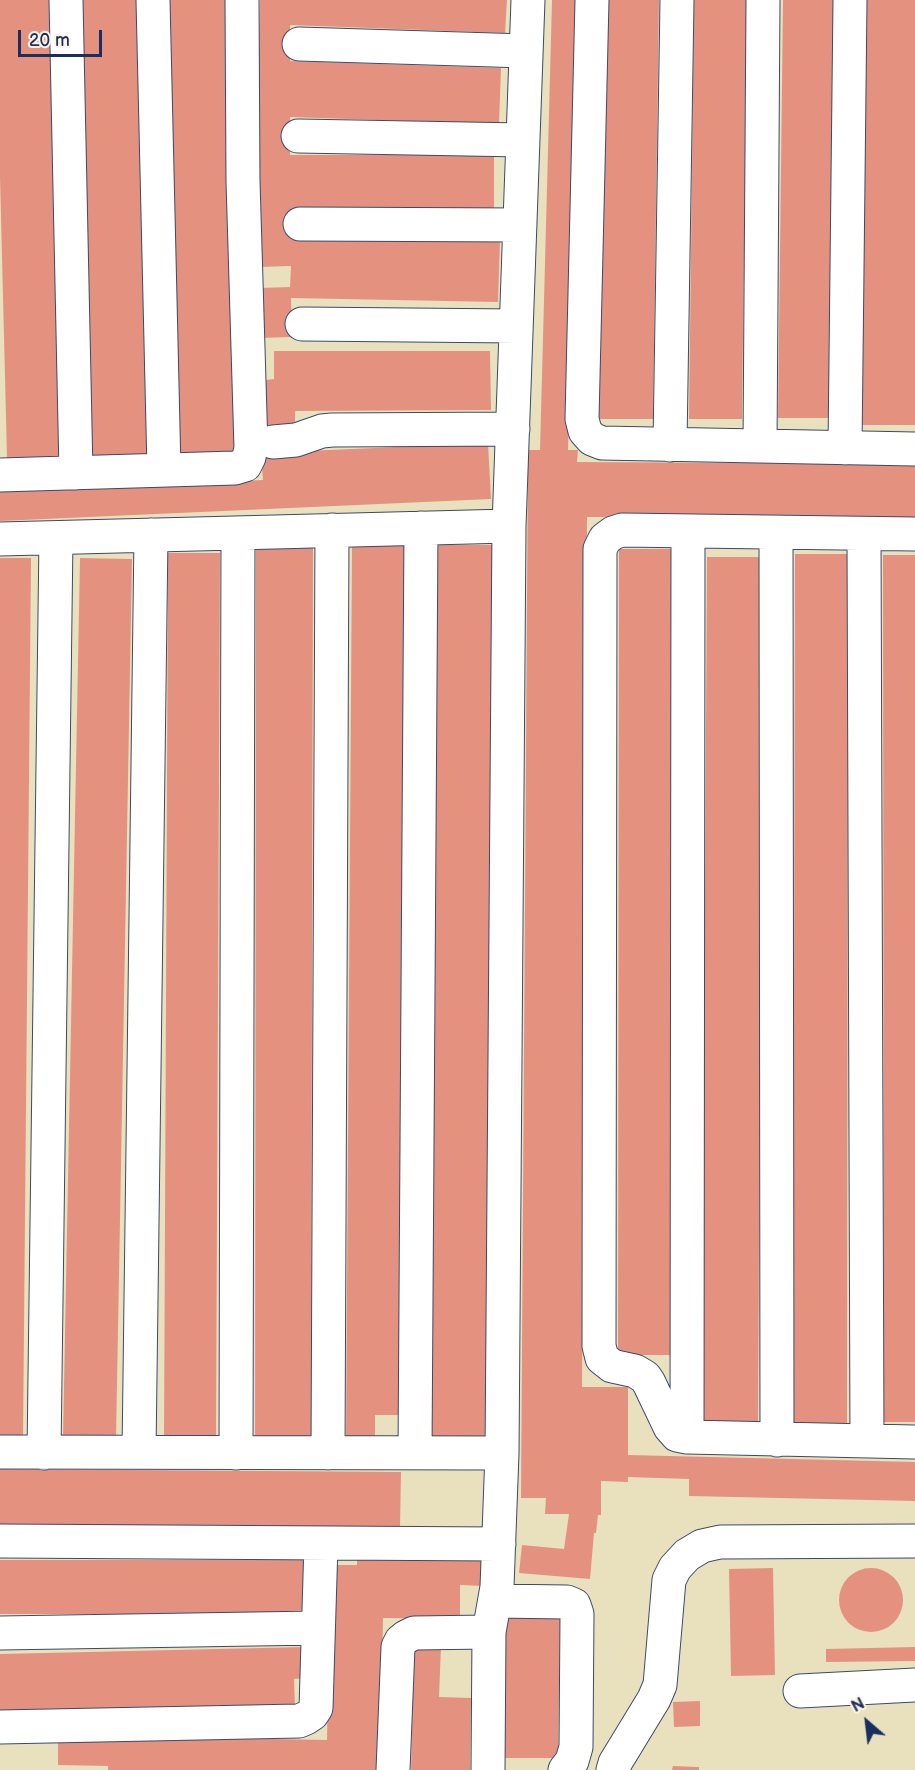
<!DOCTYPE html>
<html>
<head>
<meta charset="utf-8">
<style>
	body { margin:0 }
	#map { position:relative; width:915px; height:1770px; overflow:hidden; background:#e9e1be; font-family:"Balsamiq Sans",sans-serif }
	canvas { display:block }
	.north { position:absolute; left:837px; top:1692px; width:60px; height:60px; -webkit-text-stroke:4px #fcf5e5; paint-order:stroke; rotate:332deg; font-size:16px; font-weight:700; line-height:24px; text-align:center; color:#1b2f5e }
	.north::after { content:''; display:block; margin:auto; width:21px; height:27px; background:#1b2f5e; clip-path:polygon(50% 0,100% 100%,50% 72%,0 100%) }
	.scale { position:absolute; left:18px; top:30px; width:84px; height:27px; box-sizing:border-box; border:3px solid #1b2f5e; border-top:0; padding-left:8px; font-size:18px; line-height:21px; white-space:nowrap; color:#1b2f5e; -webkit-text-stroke:4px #fcf5e5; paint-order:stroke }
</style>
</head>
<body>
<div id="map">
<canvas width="915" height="1770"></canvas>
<div class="north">N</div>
<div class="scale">20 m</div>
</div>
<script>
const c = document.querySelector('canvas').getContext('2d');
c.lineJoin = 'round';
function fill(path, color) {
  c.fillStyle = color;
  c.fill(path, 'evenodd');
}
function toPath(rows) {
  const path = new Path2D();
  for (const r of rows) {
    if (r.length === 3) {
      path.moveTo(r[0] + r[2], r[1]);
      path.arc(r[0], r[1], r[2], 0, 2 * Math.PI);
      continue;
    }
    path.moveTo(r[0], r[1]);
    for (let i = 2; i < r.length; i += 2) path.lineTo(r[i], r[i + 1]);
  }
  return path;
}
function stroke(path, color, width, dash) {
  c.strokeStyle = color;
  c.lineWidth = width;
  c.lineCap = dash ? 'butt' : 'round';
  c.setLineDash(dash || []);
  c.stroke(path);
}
const building = toPath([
	[0,0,50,0,61,457,7,458,0,176],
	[79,0,136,0,147,457,90,459],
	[169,0,226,0,237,451,180,454],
	[260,0,507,0,505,33,290,25,290,61,501,68,499,124,290,117,290,155,494,155,494,208,291,209,291,237,500,241,498,302,291,298,292,337,260,338,259,288,290,287,291,266,260,267,258,105],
	[552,0,580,0,568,450,578,450,577,462,915,464,915,518,587,517,582,1387,628,1387,628,1455,915,1462,915,1501,689,1496,689,1479,628,1477,628,1482,601,1481,601,1515,598,1515,596,1533,594,1533,590,1579,519,1573,522,1545,564,1549,569,1514,545,1514,546,1498,521,1498,528,450,540,450],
	[605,0,659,0,653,419,599,419],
	[694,0,747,0,742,419,689,419],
	[783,0,834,0,829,418,778,418],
	[864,0,915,0,915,425,860,425],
	[274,351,490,351,491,410,295,411,295,430,267,430,266,380,274,379],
	[488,443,491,499,0,521,0,492,263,480,261,453],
	[352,544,405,544,399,1415,375,1415,375,1438,346,1438],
	[438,545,494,545,486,1440,430,1440],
	[256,546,313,546,311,1436,255,1437],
	[619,549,672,549,670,1355,618,1355],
	[168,553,220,553,216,1439,164,1439],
	[795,554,848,554,847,1425,793,1425],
	[883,555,915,555,915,1422,884,1422],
	[707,557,763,557,758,1424,702,1424],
	[0,558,31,558,23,1438,0,1438],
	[80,558,132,559,116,1439,63,1438],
	[0,1469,401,1472,400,1528,0,1524],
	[357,1556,484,1558,484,1586,460,1585,460,1619,383,1618,380,1770,108,1770,108,1766,58,1765,58,1735,327,1740,330,1565,357,1565],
	[0,1560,307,1560,306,1614,0,1614],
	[871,1600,32],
	[773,1568,775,1675,731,1676,729,1569],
	[506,1613,560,1614,558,1758,504,1758],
	[414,1645,441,1646,439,1697,471,1698,470,1770,411,1770],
	[305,1647,305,1678,294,1679,295,1707,0,1714,0,1654],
	[915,1647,915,1661,826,1662,826,1649],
	[700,1701,700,1726,674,1727,673,1702],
	[673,1766,699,1767,699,1770,672,1770]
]);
const minor = toPath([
	[66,0,76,473],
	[153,0,164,470],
	[592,0,582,419,585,431,592,439,602,443,915,449],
	[299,44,526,51],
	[298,136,523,140],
	[300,224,520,225],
	[302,324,516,326],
	[273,442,296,440,322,431,332,430,513,429],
	[670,445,677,0],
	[760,446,763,0],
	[845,448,850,0],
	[0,475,235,468,245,465,249,457,251,448,243,181,242,0],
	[776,533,777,1440],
	[864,534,867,1441],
	[915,534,622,530,613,533,605,539,600,549,599,1346,602,1358,612,1366,635,1371,645,1377,649,1383,670,1427,677,1435,687,1437,915,1442],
	[0,539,509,526],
	[687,1437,688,531],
	[0,1452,502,1453],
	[139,1452,151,535],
	[44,1453,56,538],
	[236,1453,238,533],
	[328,1453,332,530],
	[415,1453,421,528],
	[0,1541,499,1544],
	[495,1601,567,1602,574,1605,577,1614,576,1747,572,1761,565,1770],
	[0,1633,318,1628],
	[800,1691,915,1685],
	[0,1727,299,1721,306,1718,312,1714,316,1708,321,1544],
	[393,1770,398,1647,401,1641,406,1637,414,1633,489,1632],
	[488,1770,489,1632,497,1587,502,1453,509,526,528,0],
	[613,1770,615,1763,654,1699,660,1685,669,1580,675,1568,687,1555,702,1546,720,1542,915,1541]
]);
fill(building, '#e59180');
stroke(minor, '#3a4a6c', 35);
stroke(minor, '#fff', 33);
</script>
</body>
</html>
